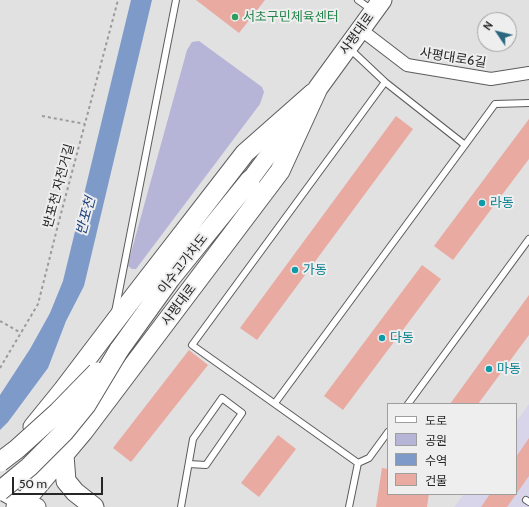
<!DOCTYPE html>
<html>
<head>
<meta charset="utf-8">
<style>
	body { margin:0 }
	#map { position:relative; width:529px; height:507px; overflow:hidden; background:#e1e1e2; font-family:Cabin,"Noto Sans KR",sans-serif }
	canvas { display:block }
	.legend { position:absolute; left:387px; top:403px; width:130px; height:92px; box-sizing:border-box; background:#eeeeef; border:1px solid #9e9e9f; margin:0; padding:5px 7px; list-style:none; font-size:12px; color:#262626 }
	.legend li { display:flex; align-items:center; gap:8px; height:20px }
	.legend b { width:20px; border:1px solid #9e9e9f }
	.north { position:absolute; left:477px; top:12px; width:40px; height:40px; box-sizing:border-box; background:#eeeeef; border:1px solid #9e9e9f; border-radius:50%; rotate:305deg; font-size:11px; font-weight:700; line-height:16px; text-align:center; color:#262626 }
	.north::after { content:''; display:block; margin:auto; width:14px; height:18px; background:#2a677e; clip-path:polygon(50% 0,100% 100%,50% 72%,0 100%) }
	.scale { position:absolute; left:12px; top:477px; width:91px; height:18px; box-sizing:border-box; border:2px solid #262626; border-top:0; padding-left:5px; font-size:12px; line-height:14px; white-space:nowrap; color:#262626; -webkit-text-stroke:3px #eeeeef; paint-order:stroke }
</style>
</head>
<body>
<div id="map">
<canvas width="529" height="507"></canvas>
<ul class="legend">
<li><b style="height:5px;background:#fff"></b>도로</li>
<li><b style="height:11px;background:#b6b4d7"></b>공원</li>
<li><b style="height:11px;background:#7d9ac8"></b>수역</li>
<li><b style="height:11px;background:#e9aaa1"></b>건물</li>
</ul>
<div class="north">N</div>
<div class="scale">50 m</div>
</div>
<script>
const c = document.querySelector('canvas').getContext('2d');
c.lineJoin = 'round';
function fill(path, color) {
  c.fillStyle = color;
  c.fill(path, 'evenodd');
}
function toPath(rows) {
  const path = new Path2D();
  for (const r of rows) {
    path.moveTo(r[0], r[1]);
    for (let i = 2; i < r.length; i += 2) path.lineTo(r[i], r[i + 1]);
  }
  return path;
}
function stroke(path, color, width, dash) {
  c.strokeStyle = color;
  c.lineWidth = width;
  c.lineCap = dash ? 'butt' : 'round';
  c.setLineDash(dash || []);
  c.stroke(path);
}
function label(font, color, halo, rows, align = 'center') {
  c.font = font + ' Cabin,"Noto Sans KR",sans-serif';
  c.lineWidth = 4;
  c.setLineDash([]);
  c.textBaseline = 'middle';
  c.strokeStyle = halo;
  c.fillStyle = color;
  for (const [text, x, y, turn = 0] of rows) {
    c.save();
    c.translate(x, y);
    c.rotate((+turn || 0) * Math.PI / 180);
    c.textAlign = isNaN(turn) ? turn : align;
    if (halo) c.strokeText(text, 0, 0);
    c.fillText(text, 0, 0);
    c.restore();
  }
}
const education = toPath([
	[529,404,529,507,454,507,464,494,516,494,516,422]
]);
const green = toPath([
	[199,41,262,87,264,92,260,104,136,269,132,269,128,266,129,260,187,50,192,42]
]);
const water = toPath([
	[131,0,152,0,84,286,66,321,48,368,8,422,0,430,0,395,30,349,50,313,63,281]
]);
const building = toPath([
	[196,0,265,0,239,33],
	[396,116,413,129,257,340,240,328],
	[529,119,529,159,453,260,434,246],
	[422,265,441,279,343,410,324,396],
	[529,295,529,335,478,404,450,404],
	[189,350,208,365,131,462,113,448],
	[278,435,296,449,259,497,241,483],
	[529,438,529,476,507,507,481,507,490,494,516,494,516,457],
	[382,468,388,469,388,494,429,494,427,507,376,507]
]);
const path = toPath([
	[42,116,85,124],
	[0,321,21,333],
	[0,368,38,304,59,221,118,0]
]);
const lane = toPath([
	[358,0,372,10],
	[350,49,385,82],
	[465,145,495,104,529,103],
	[115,312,176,0],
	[275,403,465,145,385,82,192,345,358,463,349,507],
	[408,404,529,239],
	[358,463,369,458,388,432],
	[526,500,529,502],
	[181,507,193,439,222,398,242,413,206,465,189,464]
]);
const street = toPath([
	[360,29,407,65,491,79,529,73]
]);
const secondary = toPath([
	[250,180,304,107],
	[0,490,23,503,37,507]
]);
const primary = toPath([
	[119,350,170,279,250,180],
	[33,427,63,390,132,299,245,153,313,93],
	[64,455,66,481,75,492,94,507],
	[16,507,23,503,40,483,83,432,280,171,318,88,382,0]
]);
const primaryBridge = toPath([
	[0,462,17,449,58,412,97,372],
	[0,491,29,467,64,432,86,405,119,350]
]);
const markers = [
	[235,17,4,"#2e9e5b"],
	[482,203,4,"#0f9aa8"],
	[295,270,4,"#0f9aa8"],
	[382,338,4,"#0f9aa8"],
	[489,369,4,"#0f9aa8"]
];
const leisureNames = [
	["서초구민체육센터",243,17]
];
const streetNames = [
	["사평대로",357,34,-54],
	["사평대로6길",453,58,9],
	["반포천 자전거길",59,186,-75],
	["이수고가차도",183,264,-52],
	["사평대로",179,305,-53]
];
const cultureNames = [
	["라동",490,203],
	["가동",303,270],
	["다동",390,338],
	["마동",497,369]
];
const waterNames = [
	["반포천",86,216,-75]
];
fill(education, '#d8d4ea');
fill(green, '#b6b4d7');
fill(water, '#7d9ac8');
fill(building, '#e9aaa1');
stroke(lane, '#5c5c5d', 8);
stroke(street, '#5c5c5d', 14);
stroke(secondary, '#5c5c5d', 19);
stroke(primary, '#5c5c5d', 21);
stroke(path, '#9b9b9b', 2, [3, 3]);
stroke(lane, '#fff', 6);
stroke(street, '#fff', 12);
stroke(secondary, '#fff', 17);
stroke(primary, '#fff', 19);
stroke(primaryBridge, '#5c5c5d', 21, []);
stroke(primaryBridge, '#fff', 19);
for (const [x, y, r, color] of markers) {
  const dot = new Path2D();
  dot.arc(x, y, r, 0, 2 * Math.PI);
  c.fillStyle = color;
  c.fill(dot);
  stroke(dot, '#eeeeef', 1.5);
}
label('13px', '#27864d', '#eeeeef', leisureNames, 'left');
label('13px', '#262626', '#eeeeef', streetNames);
label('13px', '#0d838f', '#eeeeef', cultureNames, 'left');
label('italic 14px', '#1e417b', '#eeeeef', waterNames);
</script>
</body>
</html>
